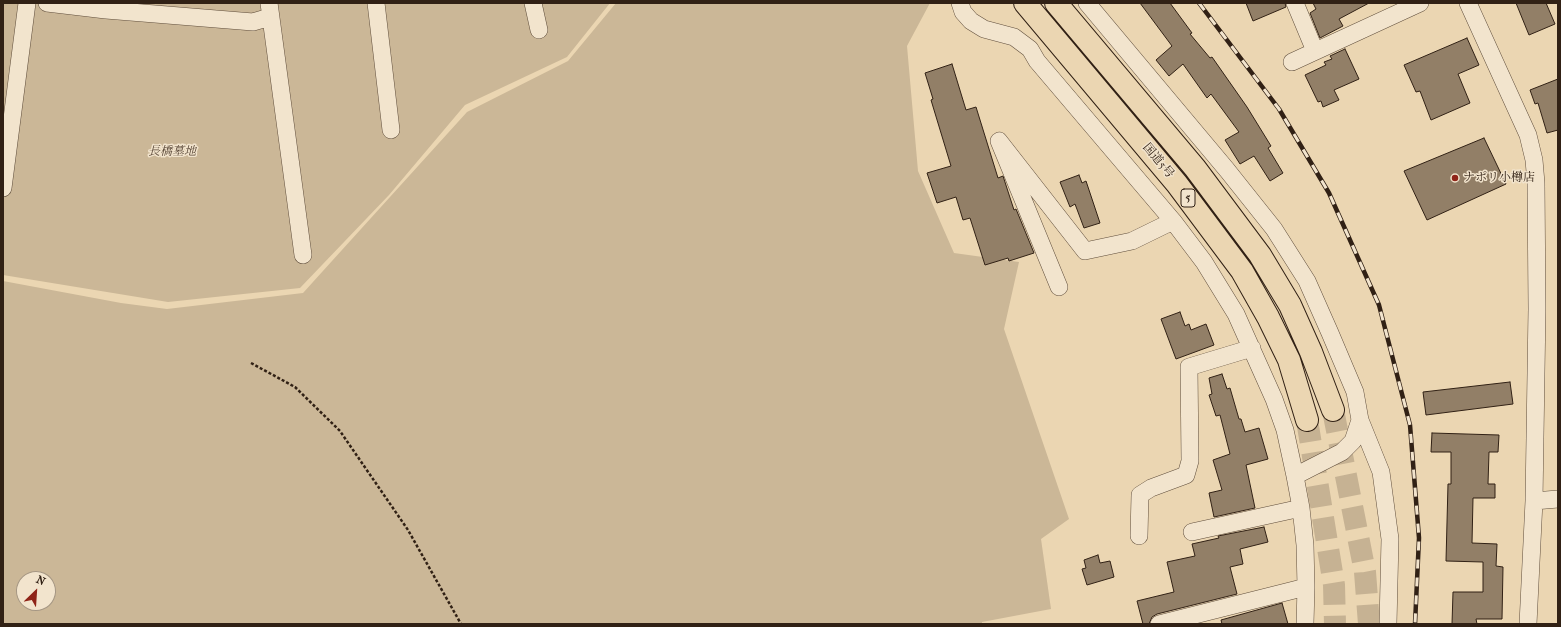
<!DOCTYPE html>
<html>
<head>
<meta charset="utf-8">
<style>
	body { margin:0 }
	#map { position:relative; width:1561px; height:627px; overflow:hidden; background:#ebd6b2; font-family:"IM FELL French Canon",serif }
	canvas { display:block }
	.frame { position:absolute; inset:0; border:4px solid #312115; pointer-events:none }
	.north { position:absolute; left:16px; top:571px; width:40px; height:40px; box-sizing:border-box; background:#f2e4cd; border:1px solid #a59683; border-radius:50%; rotate:25deg; font-size:11px; font-weight:700; line-height:16px; text-align:center; color:#312115 }
	.north::after { content:''; display:block; margin:auto; width:14px; height:18px; background:#8f2418; clip-path:polygon(50% 0,100% 100%,50% 72%,0 100%) }
</style>
</head>
<body>
<div id="map">
<canvas width="1561" height="627"></canvas>
<div class="frame"></div>
<div class="north">N</div>
</div>
<script>
const c = document.querySelector('canvas').getContext('2d');
c.lineJoin = 'round';
function fill(path, color) {
  c.fillStyle = color;
  c.fill(path, 'evenodd');
}
function toPath(rows) {
  const path = new Path2D();
  for (const r of rows) {
    path.moveTo(r[0], r[1]);
    for (let i = 2; i < r.length; i += 2) path.lineTo(r[i], r[i + 1]);
  }
  return path;
}
function stroke(path, color, width, dash) {
  c.strokeStyle = color;
  c.lineWidth = width;
  c.lineCap = dash ? 'butt' : 'round';
  c.setLineDash(dash || []);
  c.stroke(path);
}
function label(font, color, halo, rows, align = 'center') {
  c.font = font + ' "IM FELL French Canon","Noto Serif JP",serif';
  c.lineWidth = 3;
  c.setLineDash([]);
  c.textBaseline = 'middle';
  c.strokeStyle = halo;
  c.fillStyle = color;
  for (const [text, x, y, turn = 0] of rows) {
    c.save();
    c.translate(x, y);
    c.rotate((+turn || 0) * Math.PI / 180);
    c.textAlign = isNaN(turn) ? turn : align;
    if (halo) c.strokeText(text, 0, 0);
    c.fillText(text, 0, 0);
    c.restore();
  }
}
const green = toPath([
	[3,3,610,3,567,57,465,105,389,195,300,288,168,302,3,275],
	[616,3,930,3,907,46,918,171,954,253,1019,262,1004,329,1069,519,1041,539,1051,609,982,622,982,624,3,624,3,281,121,303,167,309,303,293,467,112,568,61],
	[24,579,48,579,48,603,24,603]
]);
const building = toPath([
	[1140,3,1170,3,1192,33,1190,34,1210,58,1212,57,1247,107,1271,146,1268,148,1283,173,1270,181,1254,156,1240,164,1225,140,1239,132,1211,94,1207,98,1183,64,1169,76,1156,60,1172,46,1140,3],
	[1246,3,1285,3,1286,7,1253,21,1246,3],
	[1313,3,1369,3,1339,19,1343,26,1320,38,1310,13,1316,9,1313,3],
	[1516,3,1546,3,1555,24,1529,35,1516,3],
	[1467,38,1479,65,1458,74,1470,103,1431,120,1420,91,1416,92,1404,65,1467,38],
	[1345,49,1359,79,1334,90,1339,100,1323,107,1321,101,1318,102,1305,75,1326,65,1324,62,1332,59,1330,56,1345,49],
	[952,64,966,110,976,107,998,178,1003,176,1014,210,1016,209,1034,253,1009,261,1008,258,985,265,970,218,963,220,956,197,937,203,927,173,951,166,931,100,933,99,925,73,952,64],
	[1558,79,1558,130,1547,133,1538,103,1535,104,1530,90,1558,79],
	[1484,138,1506,184,1427,220,1404,171,1484,138],
	[1079,175,1082,183,1086,181,1100,223,1084,228,1075,204,1070,207,1060,182,1079,175],
	[1180,312,1185,326,1189,324,1191,330,1206,324,1214,345,1176,359,1161,319,1180,312],
	[1222,374,1227,389,1230,388,1239,419,1241,419,1245,432,1259,428,1268,459,1246,465,1255,508,1214,517,1209,493,1222,490,1213,460,1230,454,1220,415,1216,416,1209,395,1212,394,1209,378,1222,374],
	[1510,382,1513,404,1426,415,1423,392,1510,382],
	[1432,433,1499,435,1498,452,1489,452,1488,484,1495,484,1495,498,1473,498,1472,543,1497,544,1496,566,1503,567,1502,619,1476,619,1477,624,1452,624,1453,592,1483,592,1483,562,1446,561,1448,484,1451,484,1451,452,1431,452,1432,433],
	[1264,527,1268,542,1240,549,1243,564,1230,567,1237,594,1157,614,1152,617,1149,624,1143,624,1137,601,1174,592,1167,562,1195,556,1192,544,1219,538,1218,536,1264,527],
	[1098,555,1100,563,1110,561,1114,577,1087,585,1082,569,1086,568,1084,560,1098,555],
	[1282,603,1288,624,1222,624,1221,620,1282,603]
]);
const highwayTunnel = toPath([
	[1333,410,1365,572,1369,624],
	[1307,420,1334,585,1335,624]
]);
const path = toPath([
	[251,363,295,387,340,431,408,530,461,624]
]);
const minor = toPath([
	[47,3,106,10,253,22,270,17],
	[269,3,303,255],
	[376,3,391,130],
	[533,3,539,30],
	[960,3,963,12,971,21,984,29,1014,37,1030,49,1037,61,1173,221,1204,262,1236,314,1274,399,1285,430,1295,476,1301,508,1305,545,1306,587,1305,624],
	[1087,3,1227,170,1274,229,1307,281,1330,333,1355,392,1360,420,1353,441,1342,452,1295,476],
	[1295,3,1315,51],
	[1468,3,1528,135,1534,160,1536,183,1537,309,1534,501,1528,624],
	[1292,62,1420,3],
	[3,188,27,3],
	[1059,287,999,141,1085,251,1132,241,1173,221],
	[1360,420,1381,472,1390,539,1388,624],
	[1534,501,1558,499],
	[1192,532,1301,508],
	[1139,536,1140,495,1151,488,1186,475,1190,461,1189,367,1252,348],
	[1159,624,1306,587]
]);
const highway = toPath([
	[1025,3,1177,184,1242,271,1268,317,1289,360,1307,420],
	[1056,3,1195,168,1260,255,1290,305,1311,352,1333,410]
]);
const rail = toPath([
	[1199,3,1279,109,1329,193,1379,305,1410,425,1419,538,1415,624]
]);
const markers = [
	[1455,178,4,"#8f2418"]
];
const shields = [
	[1188,198,14]
];
const shieldNames = [
	["5",1188,198]
];
const parkNames = [
	["長橋墓地",172,152]
];
const streetNames = [
	["国道5号",1158,161,50]
];
const poiNames = [
	["ナポリ小樽店",1463,178]
];
fill(green, '#cbb797');
fill(building, '#927f67');
stroke(building, '#312115', 1);
stroke(highwayTunnel, '#c6b293', 22, [22, 11]);
stroke(minor, '#604e3c', 18);
stroke(highway, '#312115', 24);
stroke(path, '#312115', 2.5, [3, 2]);
stroke(minor, '#f2e4cd', 17);
stroke(highway, '#ebd6b2', 22);
stroke(rail, '#312115', 4.5);
stroke(rail, '#f2e4cd', 3, [9]);
for (const [x, y, r, color] of markers) {
  const dot = new Path2D();
  dot.arc(x, y, r, 0, 2 * Math.PI);
  c.fillStyle = color;
  c.fill(dot);
  stroke(dot, '#f2e4cd', 1.5);
}
for (const [x, y, w] of shields) {
  const box = new Path2D();
  box.roundRect(x - w / 2, y - 9, w, 18, 3);
  c.fillStyle = '#f2e4cd';
  c.fill(box);
  stroke(box, '#312115', 1);
}
label('bold 11px', '#312115', null, shieldNames);
label('italic 12px', '#584636', '#f2e4cd', parkNames);
label('12px', '#312115', '#f2e4cd', streetNames);
label('12px', '#312115', '#f2e4cd', poiNames, 'left');
</script>
</body>
</html>
